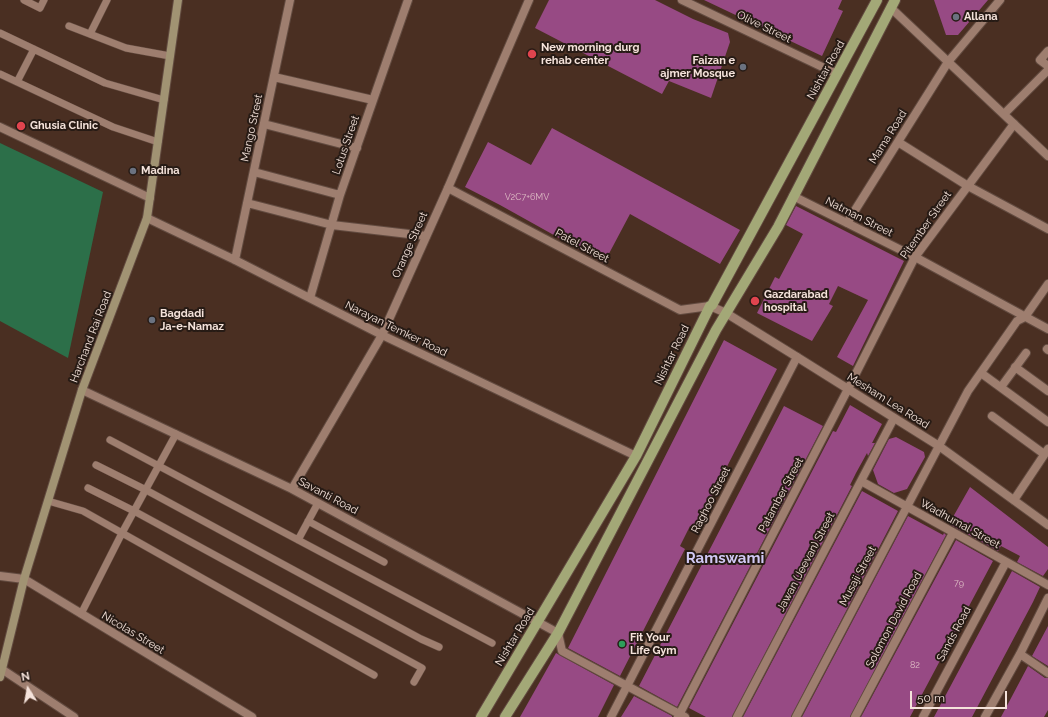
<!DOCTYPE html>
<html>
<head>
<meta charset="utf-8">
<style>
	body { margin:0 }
	#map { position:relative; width:1048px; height:717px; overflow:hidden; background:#4a2f22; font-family:Raleway,sans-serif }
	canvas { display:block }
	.north { position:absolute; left:8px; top:669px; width:40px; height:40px; -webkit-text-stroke:3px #271b15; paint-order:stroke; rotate:349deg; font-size:11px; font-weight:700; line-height:16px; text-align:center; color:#f5e3db }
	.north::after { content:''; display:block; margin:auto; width:14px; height:18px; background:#f5e3db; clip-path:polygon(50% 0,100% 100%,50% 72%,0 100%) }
	.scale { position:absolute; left:910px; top:691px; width:97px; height:18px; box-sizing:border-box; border:2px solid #f5e3db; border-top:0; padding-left:5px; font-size:12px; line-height:14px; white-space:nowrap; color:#f5e3db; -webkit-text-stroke:3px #271b15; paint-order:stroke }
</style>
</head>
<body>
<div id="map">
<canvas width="1048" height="717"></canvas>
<div class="north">N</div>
<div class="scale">50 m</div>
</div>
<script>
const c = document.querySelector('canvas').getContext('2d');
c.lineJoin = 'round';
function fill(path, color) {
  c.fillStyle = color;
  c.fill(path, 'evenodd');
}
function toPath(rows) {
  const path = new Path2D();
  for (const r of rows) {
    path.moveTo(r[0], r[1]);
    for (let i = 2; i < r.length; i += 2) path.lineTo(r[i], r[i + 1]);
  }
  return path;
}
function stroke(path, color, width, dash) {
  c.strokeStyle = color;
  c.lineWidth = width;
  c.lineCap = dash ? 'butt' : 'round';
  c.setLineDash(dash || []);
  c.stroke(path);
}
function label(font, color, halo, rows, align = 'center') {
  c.font = font + ' Raleway,sans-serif';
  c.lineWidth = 4;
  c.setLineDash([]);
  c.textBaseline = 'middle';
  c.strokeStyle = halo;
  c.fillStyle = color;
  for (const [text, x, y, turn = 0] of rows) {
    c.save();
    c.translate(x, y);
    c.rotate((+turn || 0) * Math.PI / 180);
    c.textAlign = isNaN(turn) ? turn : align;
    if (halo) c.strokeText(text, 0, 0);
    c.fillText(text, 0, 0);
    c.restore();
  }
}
const green = toPath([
	[0,143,103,192,68,358,0,321]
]);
const building = toPath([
	[549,0,655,0,693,19,728,33,730,42,711,98,669,81,662,94,535,28],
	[704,0,842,0,838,9,843,11,822,56],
	[934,0,988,0,958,35,946,35],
	[552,128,740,230,720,264,630,214,604,263,500,205,465,187,488,142,531,165],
	[796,206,904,261,853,366,837,357,868,300,838,286,829,304,833,306,812,341,757,313,775,277,779,279,803,234,786,225],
	[724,340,777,369,695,529,690,526,680,546,685,549,620,676,568,648],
	[850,405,882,424,872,443,875,443,868,456,867,453,856,473,850,485,852,486,732,717,706,717,689,708,833,431,836,432],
	[784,406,823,426,677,707,639,686],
	[896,437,924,452,925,457,907,489,894,493,878,484,873,470,889,439],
	[970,487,1048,547,1048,569,1043,576,1017,562,1020,556,1001,546,998,551,949,524],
	[862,491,898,511,791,717,743,717],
	[908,516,943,535,944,533,946,535,850,717,802,717],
	[956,540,993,561,910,717,861,717],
	[1012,571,1040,587,1033,602,972,717,934,717],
	[1048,626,1048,666,1032,656],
	[556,653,614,685,598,717,520,717],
	[1028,666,1045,678,1048,678,1048,710,1044,717,1001,717],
	[634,696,672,716,672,717,621,717]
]);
const service = toPath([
	[24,0,40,8,44,0],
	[69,26,126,48,170,56],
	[0,33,105,83,164,100],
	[90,34,107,0],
	[0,74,113,127,158,142],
	[17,82,34,49],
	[110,440,492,643],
	[96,465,146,490,421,639,439,647],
	[88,488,134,511,422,668,414,682],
	[48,501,83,511,374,675],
	[308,521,384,562],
	[298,540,318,503],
	[81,614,122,533,176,434]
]);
const minor = toPath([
	[682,0,837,74],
	[1048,51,1040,60,1048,66],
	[274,77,373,100],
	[1004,114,1048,70],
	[264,124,357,148],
	[0,127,150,198],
	[898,142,968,186,1048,229],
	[254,172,340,195],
	[448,188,680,310,710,306],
	[793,196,915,257,1048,329],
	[247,203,332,225,426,236],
	[147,218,235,260,382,335,636,456],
	[847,223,948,62,1000,0],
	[235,260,290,0],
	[310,298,340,195,408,0],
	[1047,349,1048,350],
	[1015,367,1048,391],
	[981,373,1048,422],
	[1001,387,1026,353],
	[992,416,1044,454],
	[861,481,1048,585],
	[1014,500,1048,449],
	[0,576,24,579,252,717],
	[558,633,562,651,685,717],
	[1020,654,1048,673],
	[0,668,74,717],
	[611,717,797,357],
	[678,717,848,389,915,257,1014,124],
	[737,717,894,418],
	[796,717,968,391,1017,321,1025,317,1048,284],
	[855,717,953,533],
	[923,717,1006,562],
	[985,717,1020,654,1048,598]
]);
const tertiary = toPath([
	[891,8,1048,156],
	[710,306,726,313,797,357,939,446,1048,525],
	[82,390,292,489,558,633],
	[292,489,382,335,448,188,529,0]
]);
const secondary = toPath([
	[0,677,24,579,82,390,147,218,178,0]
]);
const primary = toPath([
	[481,717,636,456,710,306,712,305,877,0],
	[505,717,558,633,716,330,778,227,895,0]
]);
const markers = [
	[956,17,4,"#6b7280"],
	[532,54,5,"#e0444e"],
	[743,67,4,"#6b7280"],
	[21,126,5,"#e0444e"],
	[133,171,4,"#6b7280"],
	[755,301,5,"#e0444e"],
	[152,320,4,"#6b7280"],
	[622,644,4,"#2e9e5b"]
];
const numberNames = [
	["V2C7+6MV",527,197],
	["79",959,583],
	["82",915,665]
];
const poiNames = [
	["Allana",964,17],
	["New morning durg",541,48],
	["rehab center",541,61],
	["Faizan e",735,61,"right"],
	["ajmer Mosque",735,74,"right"],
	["Ghusia Clinic",30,126],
	["Madina",141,171],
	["Gazdarabad",764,295],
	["hospital",764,308],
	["Bagdadi",160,314],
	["Ja-e-Namaz",160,327],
	["Fit Your",630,638],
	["Life Gym",630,651]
];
const streetNames = [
	["Olive Street",764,27,26],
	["Nishtar Road",826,70,-61],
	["Mango Street",252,128,-78],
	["Mama Road",888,137,-58],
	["Lotus Street",346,145,-71],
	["Natman Street",859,217,27],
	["Pitember Street",926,225,-55],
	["Orange Street",410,245,-66],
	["Patel Street",582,246,28],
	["Narayan Temker Road",396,329,26],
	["Harchand Rai Road",91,337,-69],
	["Nishtar Road",672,355,-64],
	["Mesham Lea Road",888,401,32],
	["Patamber Street",781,495,-62],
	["Savanti Road",328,496,28],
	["Raghoo Street",711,500,-63],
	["Wadhumal Street",960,524,29],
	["Jawan (Jeevan) Street",806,562,-62],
	["Musaji Street",858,576,-62],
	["Solomon David Road",894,620,-62],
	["Nicolas Street",133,633,31],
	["Sands Road",954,634,-62],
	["Nishtar Road",515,637,-59]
];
const districtNames = [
	["Ramswami",725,558]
];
fill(green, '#2c6f49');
fill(building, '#974a84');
stroke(service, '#624b40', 8);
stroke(minor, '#624b40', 10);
stroke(tertiary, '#624b40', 10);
stroke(secondary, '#624b40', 10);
stroke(primary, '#624b40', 12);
stroke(service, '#9e7e6f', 7);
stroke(minor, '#9e7e6f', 8);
stroke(tertiary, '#9e7e6f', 8);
stroke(secondary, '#a19373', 8);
stroke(primary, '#a3a877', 10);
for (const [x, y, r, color] of markers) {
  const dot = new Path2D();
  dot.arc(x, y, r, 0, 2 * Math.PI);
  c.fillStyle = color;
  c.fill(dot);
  stroke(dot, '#271b15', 1.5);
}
label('9px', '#debdc5', null, numberNames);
label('bold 11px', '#f5e3db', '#271b15', poiNames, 'left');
label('11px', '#f5e3db', '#271b15', streetNames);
label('bold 15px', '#d2caf5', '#271b15', districtNames);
</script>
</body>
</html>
